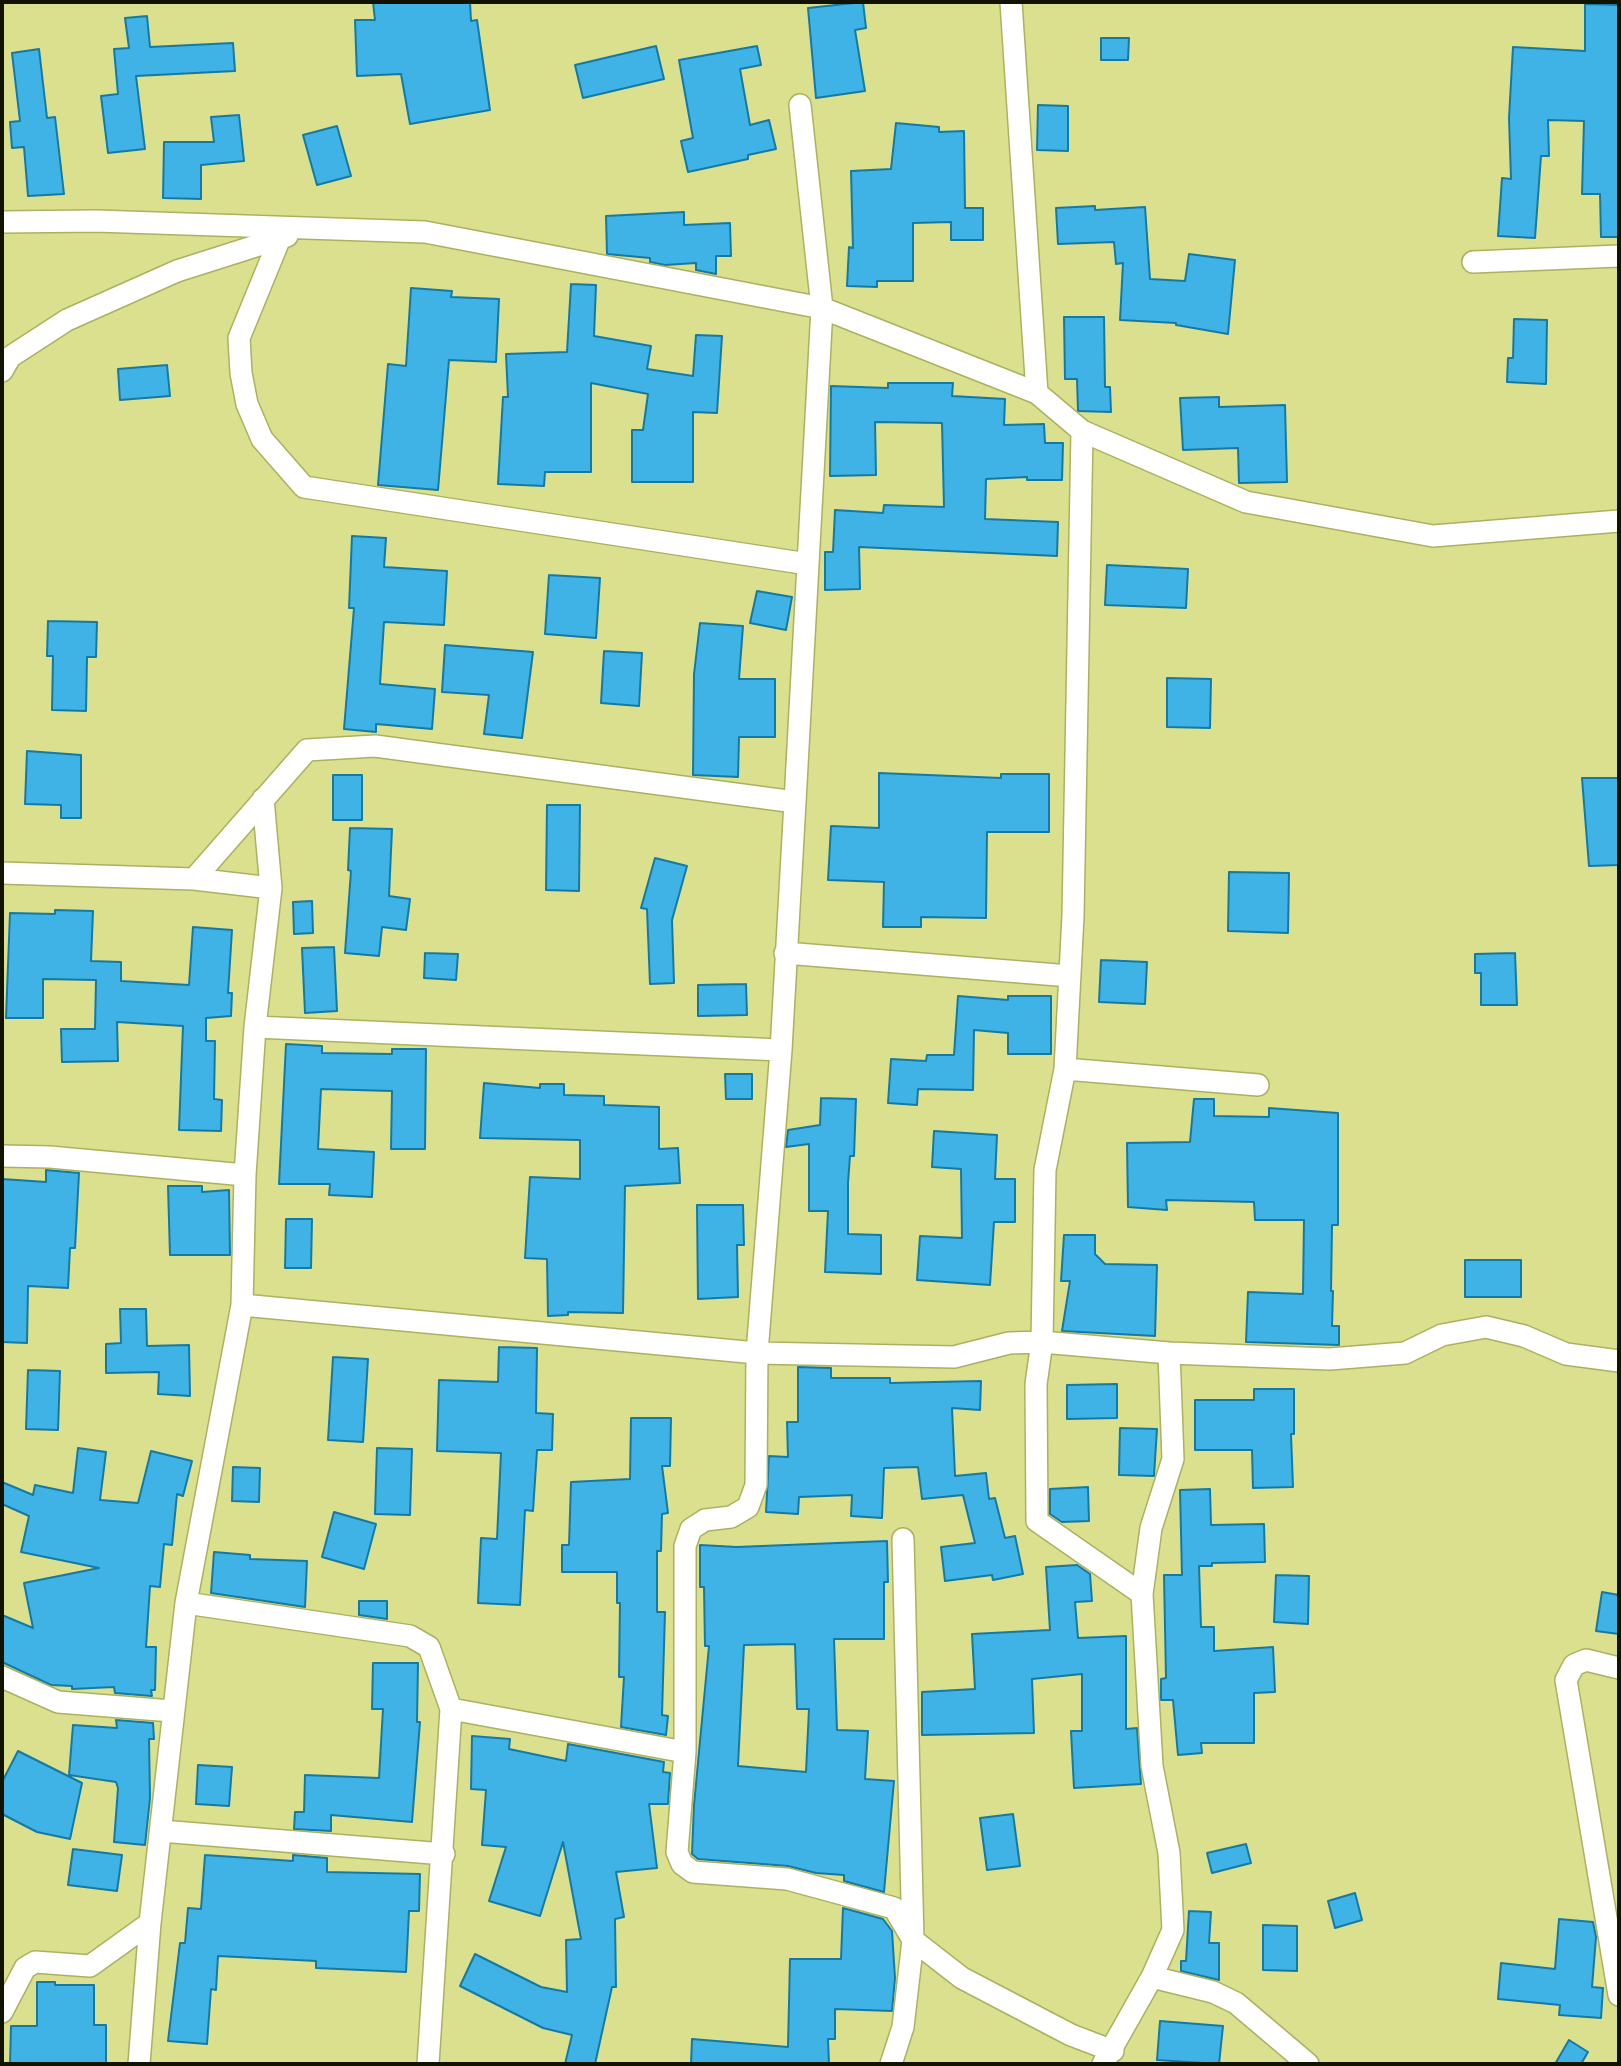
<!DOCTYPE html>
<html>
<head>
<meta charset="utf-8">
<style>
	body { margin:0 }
	#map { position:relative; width:1621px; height:2066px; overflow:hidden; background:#dae08d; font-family:"Exo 2",sans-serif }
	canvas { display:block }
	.frame { position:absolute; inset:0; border:4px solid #111200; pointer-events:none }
</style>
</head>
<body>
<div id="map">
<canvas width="1621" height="2066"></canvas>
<div class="frame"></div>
</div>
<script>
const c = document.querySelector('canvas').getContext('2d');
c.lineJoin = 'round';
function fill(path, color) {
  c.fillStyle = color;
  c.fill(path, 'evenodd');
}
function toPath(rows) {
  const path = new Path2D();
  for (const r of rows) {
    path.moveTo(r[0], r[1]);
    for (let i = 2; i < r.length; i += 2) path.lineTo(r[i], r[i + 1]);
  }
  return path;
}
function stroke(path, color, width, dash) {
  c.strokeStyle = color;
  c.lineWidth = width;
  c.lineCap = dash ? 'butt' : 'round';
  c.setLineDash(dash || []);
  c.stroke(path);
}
const building = toPath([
	[373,2,470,2,471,21,477,20,490,110,410,124,401,74,357,76,355,20,375,20,373,2],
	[863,2,866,28,855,30,865,91,816,98,808,8,863,2],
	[1585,4,1619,5,1619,237,1601,237,1600,194,1582,194,1584,121,1548,120,1549,156,1541,156,1535,238,1498,236,1502,178,1511,179,1509,118,1513,47,1585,51,1585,4],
	[147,16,150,47,233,43,235,71,136,76,145,149,108,153,101,96,118,94,114,49,129,48,125,18,147,16],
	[1101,38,1129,38,1128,60,1101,60,1101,38],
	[656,46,664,79,583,98,575,65,656,46],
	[757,46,761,65,740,69,750,125,769,120,776,149,748,155,748,159,688,172,681,141,693,138,679,60,757,46],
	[39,49,47,118,55,117,64,194,28,196,24,147,12,148,10,122,20,121,12,53,39,49],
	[1038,105,1068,106,1068,151,1037,150,1038,105],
	[239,115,244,161,201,165,201,199,163,198,164,142,214,142,211,117,239,115],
	[896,123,939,127,939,132,964,131,965,208,983,208,983,240,951,240,951,222,913,223,913,281,877,281,877,287,847,286,849,247,853,248,851,171,891,169,896,123],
	[337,126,351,176,317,185,303,135,337,126],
	[1095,206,1095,210,1145,207,1150,279,1185,281,1189,254,1235,260,1228,334,1176,325,1176,323,1120,320,1123,263,1116,264,1114,242,1058,244,1056,208,1095,206],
	[684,212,684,225,730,223,731,256,716,256,716,274,696,270,696,263,665,265,650,262,650,258,607,254,606,216,684,212],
	[571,284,596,285,594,336,651,346,647,369,693,376,696,335,722,336,717,413,693,412,693,482,632,482,632,430,643,430,648,394,591,383,591,472,545,472,544,486,498,484,503,397,508,397,506,354,567,352,571,284],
	[411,288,452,291,451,297,499,299,496,362,449,360,438,490,378,485,388,364,406,366,411,288],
	[1064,317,1104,317,1105,387,1110,387,1111,412,1078,411,1077,379,1065,379,1064,317],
	[1514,319,1547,320,1546,384,1507,382,1508,358,1513,358,1514,319],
	[167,365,170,396,120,400,118,369,167,365],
	[888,383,953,383,952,396,1005,399,1004,425,1044,424,1045,443,1063,443,1062,480,1027,480,1027,477,986,479,985,519,1058,522,1057,556,859,547,860,589,825,590,825,552,833,552,835,510,883,513,884,505,944,507,942,423,875,422,876,475,830,476,831,386,888,388,888,383],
	[1219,397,1219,407,1285,405,1287,482,1239,483,1238,448,1183,450,1180,398,1219,397],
	[352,536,386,538,384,567,447,571,444,625,384,622,380,684,435,689,432,729,376,724,376,732,344,729,354,608,349,608,352,536],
	[1107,565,1188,569,1186,608,1105,605,1107,565],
	[549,575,600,578,596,638,545,634,549,575],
	[757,591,792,597,786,630,750,623,757,591],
	[48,621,97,622,96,657,87,657,86,711,52,710,53,656,47,656,48,621],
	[700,623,743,626,739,679,775,679,775,737,739,737,738,777,693,775,694,674,700,623],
	[445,645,533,652,522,738,484,734,489,695,442,692,445,645],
	[604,651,642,653,639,706,601,703,604,651],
	[1167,678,1211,679,1210,728,1167,727,1167,678],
	[27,751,81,755,81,818,61,818,61,805,25,804,27,751],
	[879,773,1001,778,1001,774,1049,774,1049,832,987,832,986,918,921,917,921,927,883,927,884,882,828,880,831,826,879,828,879,773],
	[333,775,362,775,362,820,333,820,333,775],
	[1582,778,1619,778,1619,865,1589,866,1582,778],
	[547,805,580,805,579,891,546,890,547,805],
	[350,828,392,829,389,896,410,899,406,930,382,927,379,956,345,953,351,871,348,870,350,828],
	[655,858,687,866,672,920,674,983,650,984,647,909,641,908,655,858],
	[1229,872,1289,873,1288,933,1228,931,1229,872],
	[312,901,313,933,294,934,293,902,312,901],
	[55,910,93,911,91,961,121,962,121,981,189,985,193,927,232,930,228,993,232,993,231,1016,206,1018,206,1041,215,1041,214,1099,222,1100,221,1131,179,1130,183,1026,117,1022,118,1061,62,1062,61,1029,95,1029,96,980,43,979,43,1018,6,1018,10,913,55,914,55,910],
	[334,947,337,1011,305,1013,302,948,334,947],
	[425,953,458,954,456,980,424,978,425,953],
	[1515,953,1517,1005,1481,1005,1481,973,1475,973,1475,954,1515,953],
	[1101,960,1147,962,1145,1004,1099,1002,1101,960],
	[746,984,747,1015,698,1016,698,985,746,984],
	[958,996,1008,1000,1008,996,1051,996,1051,1054,1008,1054,1008,1033,974,1030,973,1090,918,1089,917,1105,888,1103,891,1059,926,1061,927,1055,954,1055,958,996],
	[286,1044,322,1046,322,1053,392,1054,392,1049,426,1049,425,1149,391,1149,392,1091,321,1089,318,1149,374,1152,372,1197,329,1195,330,1184,279,1184,286,1044],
	[725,1074,752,1074,752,1099,726,1099,725,1074],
	[484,1083,540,1088,540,1084,564,1084,564,1095,604,1096,604,1105,659,1107,659,1149,678,1148,680,1183,625,1186,623,1313,568,1312,568,1315,548,1316,547,1259,525,1258,530,1177,580,1179,580,1140,480,1138,484,1083],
	[821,1098,856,1099,854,1156,850,1156,848,1183,848,1234,881,1235,881,1274,825,1272,828,1211,809,1211,809,1144,786,1147,788,1130,820,1125,821,1098],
	[1194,1099,1214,1099,1214,1116,1269,1117,1269,1108,1338,1113,1338,1225,1332,1225,1331,1291,1333,1291,1332,1326,1339,1326,1339,1345,1246,1342,1248,1292,1303,1294,1304,1220,1255,1220,1254,1202,1166,1200,1167,1210,1128,1207,1127,1143,1190,1142,1194,1099],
	[934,1131,997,1135,995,1179,1015,1179,1015,1222,994,1222,990,1285,917,1280,920,1236,962,1238,961,1169,932,1167,934,1131],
	[46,1170,79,1173,75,1248,70,1248,68,1288,28,1286,27,1343,2,1342,2,1179,46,1182,46,1170],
	[168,1186,202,1186,202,1192,229,1190,230,1255,170,1255,168,1186],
	[697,1205,743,1205,744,1245,737,1245,738,1297,698,1299,697,1205],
	[286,1219,312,1219,311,1268,285,1268,286,1219],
	[1064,1235,1095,1235,1095,1254,1105,1264,1157,1265,1155,1336,1062,1331,1070,1281,1061,1281,1064,1235],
	[1465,1260,1521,1260,1521,1297,1465,1297,1465,1260],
	[120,1309,146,1309,147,1346,189,1345,190,1396,158,1394,159,1372,106,1373,106,1344,121,1343,120,1309],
	[499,1347,537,1348,536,1413,553,1414,552,1450,537,1450,533,1511,525,1510,520,1605,478,1603,481,1538,497,1539,501,1453,437,1451,439,1380,498,1382,499,1347],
	[333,1357,368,1359,363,1442,328,1440,333,1357],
	[798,1367,831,1368,831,1378,890,1378,890,1383,981,1381,980,1410,952,1408,955,1476,986,1473,989,1499,995,1498,1005,1538,1015,1536,1023,1574,993,1580,992,1575,945,1581,941,1547,975,1543,963,1495,922,1499,918,1467,884,1468,882,1518,851,1516,852,1495,799,1497,798,1514,766,1512,769,1456,788,1457,787,1422,798,1422,798,1367],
	[28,1370,60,1371,58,1430,26,1429,28,1370],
	[1117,1384,1117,1418,1067,1419,1067,1385,1117,1384],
	[1254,1389,1294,1389,1294,1434,1291,1434,1293,1487,1253,1488,1252,1450,1195,1450,1195,1400,1254,1400,1254,1389],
	[631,1418,671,1418,670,1466,662,1466,668,1513,662,1514,661,1551,657,1551,657,1612,665,1612,662,1715,668,1716,666,1735,621,1727,624,1677,619,1677,620,1603,617,1603,617,1572,562,1572,562,1545,569,1545,571,1482,630,1479,631,1418],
	[1120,1428,1157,1429,1154,1476,1119,1475,1120,1428],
	[78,1448,106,1452,100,1500,138,1503,151,1451,192,1461,183,1496,177,1494,172,1545,164,1544,160,1587,150,1586,146,1647,156,1647,155,1690,151,1690,152,1696,115,1693,114,1687,72,1689,72,1686,51,1685,2,1662,2,1615,33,1628,24,1583,99,1568,21,1552,29,1516,2,1504,2,1482,33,1495,35,1485,73,1493,78,1448],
	[377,1448,412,1449,410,1515,375,1514,377,1448],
	[233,1467,260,1468,259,1502,232,1501,233,1467],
	[1088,1487,1089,1521,1062,1522,1050,1514,1050,1489,1088,1487],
	[1210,1489,1211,1525,1264,1524,1265,1562,1212,1563,1212,1566,1199,1566,1201,1627,1214,1627,1214,1651,1273,1647,1275,1692,1254,1693,1254,1743,1201,1743,1202,1753,1178,1755,1173,1700,1161,1700,1161,1679,1166,1678,1164,1575,1182,1575,1180,1490,1210,1489],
	[334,1512,376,1524,364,1569,322,1557,334,1512],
	[887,1541,888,1582,884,1582,884,1639,834,1639,837,1730,868,1731,865,1779,894,1781,884,1892,844,1881,844,1875,816,1873,788,1866,698,1859,692,1854,694,1805,709,1646,705,1646,704,1587,700,1587,700,1545,737,1547,887,1541],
	[795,1644,797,1709,809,1709,806,1772,738,1766,744,1645,795,1644],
	[214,1552,250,1555,250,1559,307,1561,305,1607,211,1593,214,1552],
	[1077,1565,1090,1574,1092,1601,1075,1602,1078,1638,1126,1636,1126,1729,1137,1728,1141,1784,1074,1788,1071,1731,1082,1731,1082,1674,1032,1679,1034,1733,922,1735,922,1692,975,1689,972,1634,1050,1630,1046,1567,1077,1565],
	[1276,1575,1309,1576,1308,1624,1274,1622,1276,1575],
	[1602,1592,1619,1595,1619,1634,1596,1631,1602,1592],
	[359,1601,387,1601,387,1619,359,1615,359,1601],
	[373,1663,418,1663,417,1722,420,1722,412,1822,331,1815,331,1831,294,1829,295,1812,304,1812,305,1775,379,1778,383,1709,372,1709,373,1663],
	[116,1720,153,1723,154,1739,149,1739,150,1798,145,1845,114,1842,118,1788,116,1782,69,1775,73,1725,117,1728,116,1720],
	[472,1736,510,1739,509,1749,566,1761,568,1744,664,1762,663,1772,670,1773,668,1804,649,1804,657,1868,616,1872,624,1917,615,1919,616,1987,612,1987,595,2064,565,2064,572,2035,543,2028,460,1986,475,1954,541,1987,567,1992,566,1940,581,1939,563,1842,540,1916,489,1901,506,1847,482,1845,486,1790,471,1789,472,1736],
	[18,1751,82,1783,70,1839,37,1832,2,1814,2,1782,18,1751],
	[198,1765,232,1767,229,1806,196,1804,198,1765],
	[1013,1814,1020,1866,987,1870,980,1818,1013,1814],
	[1246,1844,1251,1863,1212,1873,1207,1853,1246,1844],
	[73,1849,122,1855,117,1891,68,1885,73,1849],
	[205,1855,293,1861,293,1855,327,1858,327,1872,420,1874,419,1911,409,1911,406,1972,316,1968,316,1961,218,1956,216,1990,211,1989,207,2044,168,2041,180,1943,185,1943,188,1908,201,1909,205,1855],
	[1355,1893,1362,1920,1335,1928,1328,1901,1355,1893],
	[843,1908,883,1919,892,1931,895,1978,892,2011,835,2009,835,2039,828,2039,829,2064,691,2064,692,2039,788,2047,790,1959,841,1959,843,1908],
	[1189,1911,1211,1912,1209,1943,1219,1943,1219,1980,1181,1971,1181,1961,1186,1961,1189,1911],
	[1559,1919,1593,1922,1596,1937,1592,1987,1603,1988,1601,2018,1559,2015,1560,2005,1498,1999,1501,1963,1555,1969,1559,1919],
	[1263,1925,1297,1926,1297,1971,1263,1970,1263,1925],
	[37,1982,55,1982,55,1985,94,1985,94,2025,106,2025,106,2064,10,2064,11,2026,37,2026,37,1982],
	[1160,2021,1223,2026,1219,2064,1157,2060,1160,2021],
	[1569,2040,1588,2052,1581,2064,1555,2064,1569,2040]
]);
const street = toPath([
	[1011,2,1037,393],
	[2,222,96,221,425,232,822,308,1037,393,1082,431,1246,502,1433,536,1619,521],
	[280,238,239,338,241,373,247,404,262,439,304,487,808,564],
	[1473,262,1619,256],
	[2,371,10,357,67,320,177,271,287,236],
	[1082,431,1073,916,1065,1069,1045,1170,1042,1342,1036,1384,1037,1521,1142,1594],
	[795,802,781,1050,757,1353,756,1485,748,1507,731,1517,705,1520,691,1529,685,1546,685,1752,677,1852,682,1864,693,1872,787,1879,894,1908,913,1940,962,1978,1071,2035,1113,2051],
	[2,873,194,879,307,750,375,746,795,802,822,308,800,105],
	[194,879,271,888],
	[785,953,1070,976],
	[255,1027,781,1050],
	[1065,1069,1258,1085],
	[2,1156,50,1157,245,1175],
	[242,1305,757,1353,954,1357,1009,1343,1042,1342,1169,1353,1330,1359,1405,1353,1442,1335,1486,1327,1524,1336,1566,1354,1619,1361],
	[186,1603,410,1636,429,1647,451,1709,685,1752],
	[1619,1668,1586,1660,1574,1665,1566,1680,1619,1995],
	[2,1677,58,1702,172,1711],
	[161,1831,444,1854],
	[1152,1977,1213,1992,1236,2003,1308,2064],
	[2,2012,25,1968,35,1962,90,1966,150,1923],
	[139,2064,150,1923,186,1603,242,1305,245,1175,255,1027,271,888,263,799],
	[428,2064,451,1709],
	[891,2064,903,2027,913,1940,903,1539],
	[1103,2064,1152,1977,1173,1930,1169,1853,1152,1766,1142,1594,1151,1528,1173,1459,1169,1353]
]);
fill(building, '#3fb2e6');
stroke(building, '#157aa3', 2);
stroke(street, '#acb160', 24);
stroke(street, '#fff', 21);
</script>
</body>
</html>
